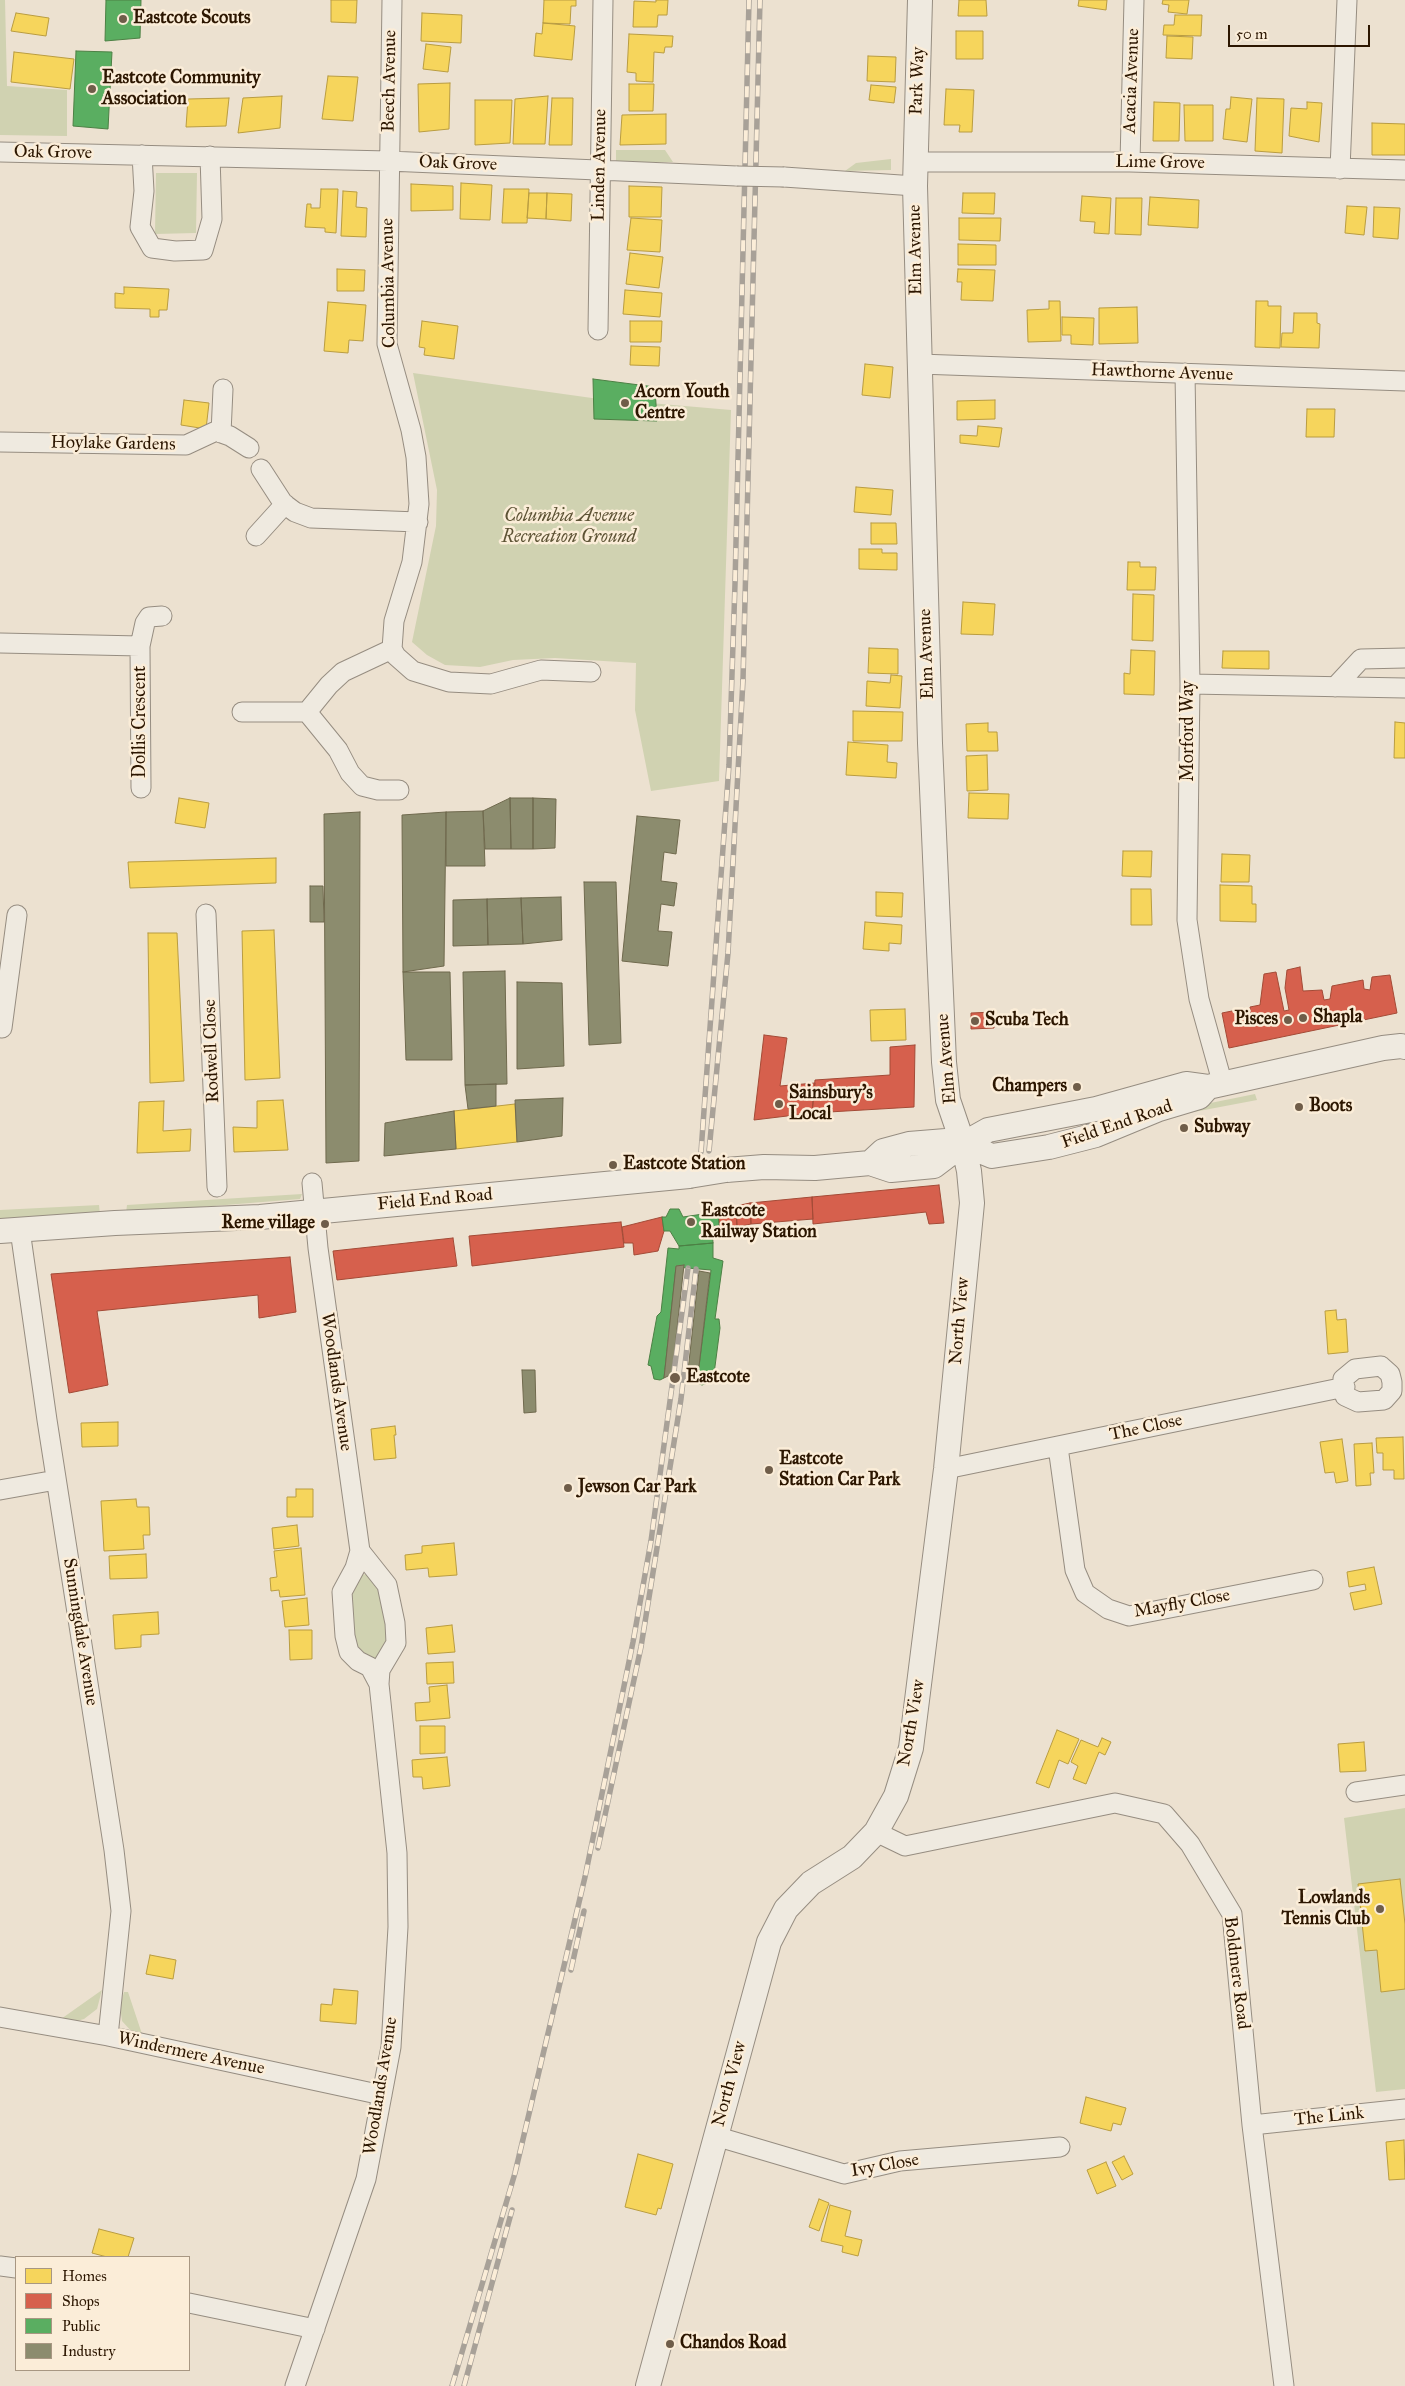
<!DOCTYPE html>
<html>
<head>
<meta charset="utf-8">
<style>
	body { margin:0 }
	#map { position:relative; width:1405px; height:2386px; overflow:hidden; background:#ece1d0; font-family:"IM FELL Great Primer",serif }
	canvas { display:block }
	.legend { position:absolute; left:15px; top:2256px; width:175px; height:115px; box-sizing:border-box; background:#fbedd8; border:1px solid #a89782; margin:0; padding:6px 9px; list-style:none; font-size:15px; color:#2c1600 }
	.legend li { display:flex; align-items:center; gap:10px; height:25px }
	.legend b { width:25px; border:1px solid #a89782 }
	.scale { position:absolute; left:1228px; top:25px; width:142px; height:22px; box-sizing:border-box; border:2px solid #2c1600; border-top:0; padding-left:6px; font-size:15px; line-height:18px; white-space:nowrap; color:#2c1600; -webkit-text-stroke:4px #fbedd8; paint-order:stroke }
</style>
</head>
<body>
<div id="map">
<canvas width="1405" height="2386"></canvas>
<ul class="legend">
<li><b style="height:14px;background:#f6d55c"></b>Homes</li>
<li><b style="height:14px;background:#d6604d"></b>Shops</li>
<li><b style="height:14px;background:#5aae61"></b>Public</li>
<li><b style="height:14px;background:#8c8c6e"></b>Industry</li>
</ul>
<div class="scale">50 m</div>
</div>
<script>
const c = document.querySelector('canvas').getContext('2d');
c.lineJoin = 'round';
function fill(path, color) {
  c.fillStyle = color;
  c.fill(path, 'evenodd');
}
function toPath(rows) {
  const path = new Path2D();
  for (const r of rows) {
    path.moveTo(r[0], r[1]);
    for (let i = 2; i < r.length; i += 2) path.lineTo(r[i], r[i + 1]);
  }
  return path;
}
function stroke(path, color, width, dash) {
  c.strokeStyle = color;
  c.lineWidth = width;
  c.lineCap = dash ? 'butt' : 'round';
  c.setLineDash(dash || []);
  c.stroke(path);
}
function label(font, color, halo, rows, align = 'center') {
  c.font = font + ' "IM FELL Great Primer",serif';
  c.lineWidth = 5;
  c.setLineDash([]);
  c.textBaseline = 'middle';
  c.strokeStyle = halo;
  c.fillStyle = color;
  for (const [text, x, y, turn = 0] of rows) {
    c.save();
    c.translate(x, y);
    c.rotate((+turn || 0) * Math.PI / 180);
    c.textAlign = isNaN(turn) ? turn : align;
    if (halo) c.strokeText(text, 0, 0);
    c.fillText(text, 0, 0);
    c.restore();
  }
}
const green = toPath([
	[0,0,5,0,7,86,67,90,67,136,0,135],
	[616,150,665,150,673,162,616,163],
	[891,159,891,170,845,171,856,163],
	[156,173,197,173,196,233,155,234],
	[413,373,592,398,731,410,719,781,651,791,635,710,636,663,555,658,513,660,480,667,445,665,427,655,412,642,436,526,437,490],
	[1255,1094,1257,1100,1162,1118,1161,1113],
	[302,1194,300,1199,126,1213,127,1205],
	[99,1205,100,1215,0,1223,0,1210],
	[368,1574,379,1581,390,1644,384,1653,376,1658,365,1658,354,1651,351,1584,359,1575],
	[1405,1808,1405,2089,1376,2092,1344,1818],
	[102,1990,97,2009,84,2019,77,2021,61,2019],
	[124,1992,128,1992,143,2037,133,2033,122,2021,120,2006]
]);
const homes = toPath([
	[331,0,357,0,356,23,331,22,331,0],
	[544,0,576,0,576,6,571,6,570,24,543,23,544,0],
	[656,0,668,0,667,15,658,15,657,27,633,27,634,1,656,2,656,0],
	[959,0,986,0,987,16,958,16,959,0],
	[1079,0,1107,0,1106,10,1078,6,1079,0],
	[1163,0,1189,0,1187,14,1168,12,1169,5,1162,4,1163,0],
	[16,13,49,18,46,36,11,31,16,13],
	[422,13,462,15,461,43,421,41,422,13],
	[1175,15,1202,15,1201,36,1163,35,1164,25,1174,25,1175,15],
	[543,23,575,26,572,60,534,56,536,33,542,34,543,23],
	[956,31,983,31,983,59,956,59,956,31],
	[629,34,673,36,672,47,665,47,664,53,654,52,653,82,636,81,636,73,627,72,629,34],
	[1167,36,1193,37,1192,59,1166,58,1167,36],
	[426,44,451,47,448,72,423,69,426,44],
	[14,52,74,59,70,89,11,82,14,52],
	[868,56,896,57,895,82,867,81,868,56],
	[328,76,358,77,353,121,322,119,328,76],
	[450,83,449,129,419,132,418,84,450,83],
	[629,84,654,84,653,111,629,111,629,84],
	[871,85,896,87,894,103,869,100,871,85],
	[946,89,974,90,972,132,959,132,960,125,944,125,946,89],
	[282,96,280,128,238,133,243,98,282,96],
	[548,96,545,144,513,144,515,99,548,96],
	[1231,97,1252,99,1247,142,1223,139,1226,109,1230,109,1231,97],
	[229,98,226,126,186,127,188,99,229,98],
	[552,98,573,98,572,145,549,145,552,98],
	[1257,98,1284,99,1282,153,1255,151,1257,98],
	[475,100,512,100,510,143,475,145,475,100],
	[1154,102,1180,103,1179,141,1153,141,1154,102],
	[1307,102,1322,103,1319,142,1289,136,1291,108,1307,109,1307,102],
	[1184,105,1213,105,1213,141,1185,141,1184,105],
	[666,114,666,144,620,145,622,115,666,114],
	[1372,123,1405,124,1405,155,1372,155,1372,123],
	[461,183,492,185,490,220,460,219,461,183],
	[411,184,453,186,453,210,411,211,411,184],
	[629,186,662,187,661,217,629,217,629,186],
	[321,189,338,189,336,233,325,232,325,228,305,227,307,204,311,204,311,208,320,208,321,189],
	[504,189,529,189,527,223,502,223,504,189],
	[343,191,357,192,356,207,367,208,366,237,341,236,343,191],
	[529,193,547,193,546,219,527,218,529,193],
	[547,193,572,194,571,221,546,219,547,193],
	[963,193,995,193,994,214,962,213,963,193],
	[1082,196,1111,198,1109,234,1094,233,1095,222,1080,221,1082,196],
	[1150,197,1199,200,1198,228,1148,225,1150,197],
	[1116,198,1142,198,1141,235,1115,234,1116,198],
	[1347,206,1367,207,1364,235,1345,233,1347,206],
	[1374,207,1400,208,1398,239,1373,237,1374,207],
	[631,218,662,220,660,252,627,250,631,218],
	[959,218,1001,218,1000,241,959,240,959,218],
	[958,244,996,245,996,265,958,265,958,244],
	[630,253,663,257,659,288,626,284,630,253],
	[337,269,365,270,364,291,337,291,337,269],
	[958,269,995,270,993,301,961,300,962,282,957,282,958,269],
	[124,287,169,289,167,310,159,310,159,317,150,317,150,309,115,308,115,293,124,294,124,287],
	[625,290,662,293,660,317,623,314,625,290],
	[1049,301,1060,301,1061,341,1028,342,1027,310,1049,309,1049,301],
	[1256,301,1268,301,1268,306,1281,306,1280,348,1255,347,1256,301],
	[328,302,366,305,363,341,349,340,348,353,324,351,328,302],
	[1137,307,1138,343,1099,344,1099,308,1137,307],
	[1294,313,1317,313,1317,323,1320,324,1319,348,1281,347,1282,333,1293,333,1294,313],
	[1062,317,1094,318,1093,345,1071,344,1071,335,1062,335,1062,317],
	[422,321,458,326,454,359,424,355,425,348,419,347,422,321],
	[630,321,662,321,661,342,630,342,630,321],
	[631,346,660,347,659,366,630,365,631,346],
	[865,364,893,367,890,398,862,395,865,364],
	[184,400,209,403,206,429,181,425,184,400],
	[995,400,995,419,957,420,957,401,995,400],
	[1307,409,1335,409,1334,437,1306,437,1307,409],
	[978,426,1002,428,999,447,960,443,960,435,977,436,978,426],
	[856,487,893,490,891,515,854,512,856,487],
	[871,523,896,523,897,544,871,544,871,523],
	[859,549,882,549,882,553,897,553,897,570,859,569,859,549],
	[1128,562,1140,562,1140,567,1156,567,1155,590,1127,590,1128,562],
	[1133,594,1154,595,1153,641,1132,640,1133,594],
	[963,602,995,604,993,635,961,634,963,602],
	[869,648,898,649,898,674,868,673,869,648],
	[1131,650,1155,651,1154,695,1124,694,1124,673,1130,674,1131,650],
	[1223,651,1269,651,1269,669,1222,668,1223,651],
	[891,675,902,676,900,708,866,706,867,681,890,683,891,675],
	[853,711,903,712,902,741,853,741,853,711],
	[1395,722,1405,723,1405,758,1394,758,1395,722],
	[988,723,988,732,997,732,998,751,967,751,966,724,988,723],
	[848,742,888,745,887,762,897,763,896,778,846,775,848,742],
	[987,755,988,790,967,791,966,756,987,755],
	[969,793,1009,794,1008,819,968,818,969,793],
	[179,798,209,803,205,828,175,823,179,798],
	[1123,851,1152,851,1151,877,1122,876,1123,851],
	[1222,854,1250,855,1249,882,1221,882,1222,854],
	[276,858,276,883,130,888,128,862,276,858],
	[1220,885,1252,886,1252,904,1256,904,1256,922,1220,921,1220,885],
	[1131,889,1151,889,1152,925,1131,925,1131,889],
	[876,892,903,893,902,917,876,916,876,892],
	[865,922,902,925,901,944,889,943,889,951,863,949,865,922],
	[274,930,280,1078,245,1080,242,931,274,930],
	[148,933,177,933,184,1081,150,1083,148,933],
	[905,1009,906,1040,871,1041,870,1010,905,1009],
	[283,1100,288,1150,234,1152,233,1127,257,1128,257,1101,283,1100],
	[164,1101,163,1131,191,1129,190,1151,137,1153,139,1102,164,1101],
	[515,1104,517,1142,456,1149,454,1111,515,1104],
	[1336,1310,1337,1320,1346,1319,1348,1352,1328,1354,1325,1311,1336,1310],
	[118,1422,118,1446,82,1447,81,1423,118,1422],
	[395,1426,396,1435,394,1435,396,1458,374,1460,371,1429,395,1426],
	[1403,1437,1404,1479,1394,1479,1394,1470,1383,1470,1383,1453,1377,1453,1376,1438,1403,1437],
	[1342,1439,1348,1481,1336,1483,1334,1472,1325,1473,1320,1442,1342,1439],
	[1372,1443,1374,1473,1370,1473,1371,1485,1356,1486,1354,1444,1372,1443],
	[296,1489,313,1489,313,1517,287,1517,287,1497,296,1497,296,1489],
	[136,1499,137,1507,149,1507,150,1535,143,1535,144,1549,104,1551,101,1501,136,1499],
	[297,1525,299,1546,274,1549,272,1528,297,1525],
	[454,1543,457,1575,429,1577,428,1568,406,1570,405,1555,422,1553,422,1546,454,1543],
	[301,1548,305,1595,280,1597,279,1590,271,1591,270,1578,277,1577,274,1551,301,1548],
	[146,1554,147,1578,110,1579,109,1556,146,1554],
	[1374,1567,1382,1604,1354,1610,1350,1593,1366,1590,1365,1584,1349,1587,1347,1572,1374,1567],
	[307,1598,309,1625,285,1627,282,1601,307,1598],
	[158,1612,159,1634,141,1635,141,1647,115,1649,113,1615,158,1612],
	[452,1625,455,1652,428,1654,426,1628,452,1625],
	[289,1630,312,1630,312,1659,290,1660,289,1630],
	[453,1662,454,1683,427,1684,426,1663,453,1662],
	[447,1685,450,1718,416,1721,415,1703,430,1702,429,1687,447,1685],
	[420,1726,445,1726,445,1753,420,1754,420,1726],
	[1057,1730,1079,1739,1068,1764,1059,1760,1049,1788,1036,1783,1057,1730],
	[1102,1738,1111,1742,1105,1755,1099,1752,1086,1784,1073,1779,1078,1766,1071,1762,1081,1740,1098,1747,1102,1738],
	[1364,1742,1366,1771,1340,1772,1338,1744,1364,1742],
	[447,1757,450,1786,423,1789,422,1777,413,1777,412,1760,447,1757],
	[1400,1879,1405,1924,1405,1989,1381,1992,1377,1950,1365,1951,1358,1884,1400,1879],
	[150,1955,176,1960,173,1979,146,1974,150,1955],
	[334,1989,358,1991,356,2024,320,2021,321,2004,332,2005,334,1989],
	[1086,2097,1126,2108,1121,2125,1113,2123,1111,2131,1080,2123,1086,2097],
	[1404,2140,1405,2179,1389,2180,1386,2142,1404,2140],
	[638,2154,673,2164,661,2209,658,2208,656,2215,625,2207,638,2154],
	[1124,2156,1133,2174,1122,2180,1112,2162,1124,2156],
	[1106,2162,1116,2186,1097,2194,1087,2170,1106,2162],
	[819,2199,829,2203,819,2231,809,2227,819,2199],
	[830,2205,851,2211,845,2236,862,2240,858,2256,842,2252,843,2246,821,2241,830,2205],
	[99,2229,134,2238,128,2257,107,2257,92,2253,99,2229]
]);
const shops = toPath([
	[1300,967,1303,991,1322,990,1324,1000,1330,999,1332,986,1363,980,1364,989,1370,990,1372,977,1390,975,1397,1013,1229,1048,1222,1013,1242,1009,1244,1022,1251,1020,1250,1007,1260,1005,1264,974,1276,972,1284,1011,1289,1010,1285,988,1287,970,1300,967],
	[994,1012,994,1028,971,1029,971,1013,994,1012],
	[764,1035,787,1038,780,1086,815,1083,812,1113,754,1120,764,1035],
	[915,1045,914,1107,812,1113,815,1080,890,1075,890,1047,915,1045],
	[939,1185,944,1223,929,1224,926,1212,813,1224,812,1197,939,1185],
	[812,1197,813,1219,751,1224,750,1203,812,1197],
	[750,1203,751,1224,737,1227,736,1206,750,1203],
	[736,1206,737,1227,719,1226,718,1207,736,1206],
	[662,1217,664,1231,658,1251,634,1255,633,1243,624,1243,622,1227,662,1217],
	[621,1222,624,1247,472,1266,469,1236,621,1222],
	[453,1238,457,1266,337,1280,333,1251,453,1238],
	[290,1257,296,1312,259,1318,258,1295,97,1311,108,1385,69,1393,51,1274,290,1257]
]);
const public = toPath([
	[106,0,141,0,140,38,105,41,106,0],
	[76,51,112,52,108,129,73,126,76,51],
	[593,379,655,387,657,421,594,419,593,379],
	[710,1205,718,1207,719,1226,712,1226,713,1243,679,1246,670,1231,664,1231,662,1217,666,1217,670,1209,679,1209,683,1217,703,1214,705,1207,710,1205],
	[713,1243,713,1258,723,1261,715,1319,719,1319,720,1328,714,1374,708,1373,708,1383,702,1385,697,1383,711,1270,676,1267,664,1378,660,1380,654,1379,651,1366,648,1365,657,1316,661,1312,668,1248,679,1249,679,1246,713,1243]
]);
const industry = toPath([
	[510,798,533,798,533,849,511,849,510,798],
	[510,798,511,849,485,849,483,811,510,798],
	[533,798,556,799,555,848,533,849,533,798],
	[483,811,485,866,446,866,446,812,483,811],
	[360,812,359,1161,326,1163,324,814,360,812],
	[446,812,444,966,403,972,402,815,446,812],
	[637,816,680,820,676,854,664,852,661,881,677,883,674,906,661,904,658,931,672,932,668,966,622,961,637,816],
	[584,882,616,882,621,1043,589,1045,584,882],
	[310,886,323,886,324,922,310,922,310,886],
	[561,897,562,940,523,944,521,898,561,897],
	[521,898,523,944,488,945,487,899,521,898],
	[487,899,488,945,453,946,453,900,487,899],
	[505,971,507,1084,465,1085,463,972,505,971],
	[403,972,450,972,452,1060,406,1060,403,972],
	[517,982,562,983,564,1066,517,1069,517,982],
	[496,1084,496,1106,468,1109,465,1085,496,1084],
	[563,1098,562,1136,517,1142,515,1100,563,1098],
	[454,1111,456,1149,384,1156,385,1123,454,1111],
	[684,1265,672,1374,664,1378,676,1266,684,1265],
	[699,1271,710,1273,697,1383,687,1380,699,1271],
	[522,1370,535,1370,536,1412,524,1413,522,1370]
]);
const minor = toPath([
	[392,0,387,344,411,430,416,457,419,504,412,562,394,621,392,649,396,656,413,671,449,682,491,684,541,670,591,672],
	[0,152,388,161,737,176],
	[142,155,144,191,140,227,152,248,175,251,203,250,212,219,210,156],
	[916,162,1130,162,1405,170],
	[1130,162,1134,0],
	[1340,169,1347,0],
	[784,177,915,186],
	[598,330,603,0],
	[919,364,1405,381],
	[1185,373,1190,684,1187,920,1199,999,1223,1085],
	[221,433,223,389],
	[0,442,186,445,216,431,230,436,249,448],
	[261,469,283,503,295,512,311,518,418,522],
	[256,536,285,504],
	[0,643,140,646,141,788],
	[140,646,145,623,149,617,162,616],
	[1190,684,1405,688],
	[1335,687,1361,659,1405,658],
	[242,712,307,712,329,685,343,672,392,649],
	[307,712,338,750,350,773,362,786,378,790,399,790],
	[206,914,217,1187],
	[2,1028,17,915],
	[312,1183,318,1248,360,1551,355,1568,342,1592,345,1636,349,1652,358,1661,370,1667,379,1684],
	[20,1230,47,1420,114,1850,121,1911,108,2036],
	[1381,1366,1390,1374,1392,1382,1392,1391,1384,1400,1358,1402,1345,1396,1343,1379,1355,1369,1381,1366],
	[1058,1447,1075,1570,1085,1593,1108,1609,1129,1616,1313,1580],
	[946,1469,1345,1387],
	[0,1490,56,1480],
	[1356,1792,1405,1785],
	[876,1832,905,1846,1115,1803,1164,1814,1190,1844,1232,1914,1252,2125,1284,2386],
	[0,2017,108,2036,382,2095],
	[1252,2125,1405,2109],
	[715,2136,844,2174,900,2161,1060,2147],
	[0,2266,16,2268],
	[189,2303,315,2329],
	[295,2386,366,2179,391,2047,398,1927,397,1853,379,1684,380,1670,396,1643,395,1623,387,1585,360,1551]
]);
const tertiary = toPath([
	[870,1163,883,1151,909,1144,946,1141,963,1144,992,1156,1049,1147,1096,1135,1159,1109,1199,1097,1208,1087],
	[726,1170,764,1167,815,1168,870,1163,891,1170,934,1166,963,1144,988,1130,1096,1109,1186,1084,1208,1087,1383,1048,1401,1046,1405,1047],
	[0,1231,115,1223,260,1217,689,1176],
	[648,2386,769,1942,786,1909,811,1883,852,1857,876,1832,896,1796,911,1748,946,1469,972,1203,969,1171,963,1144,948,1100,944,1062,930,743,915,186,920,0]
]);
const rail = toPath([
	[709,1151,728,953,743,680,760,0],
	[701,1152,729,765,735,584,749,0],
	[598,1848,641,1647,681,1399,696,1269],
	[571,1970,584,1911],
	[452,2386,515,2173,585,1877,633,1642,651,1541,688,1268],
	[464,2386,512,2210]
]);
const minorBridge = toPath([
	[737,176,784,177]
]);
const tertiaryBridge = toPath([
	[689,1176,726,1170]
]);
const markers = [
	[123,19,5,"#6f5d49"],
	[92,89,5,"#6f5d49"],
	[625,403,5,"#6f5d49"],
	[1303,1018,5,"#6f5d49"],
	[1288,1020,5,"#6f5d49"],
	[975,1021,5,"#6f5d49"],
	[1077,1087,5,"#6f5d49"],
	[779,1104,5,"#6f5d49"],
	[1299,1107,5,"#6f5d49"],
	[1184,1128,5,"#6f5d49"],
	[613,1165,5,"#6f5d49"],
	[691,1222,5,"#6f5d49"],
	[325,1224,5,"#6f5d49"],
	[675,1378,6,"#6f5d49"],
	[769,1470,5,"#6f5d49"],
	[568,1488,5,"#6f5d49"],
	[1380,1909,5,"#6f5d49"],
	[670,2344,5,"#6f5d49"]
];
const poiNames = [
	["Eastcote Scouts",133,19],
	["Eastcote Community",102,79],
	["Association",102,100],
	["Acorn Youth",635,393],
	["Centre",635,414],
	["Shapla",1313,1018],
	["Pisces",1278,1020,"right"],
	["Scuba Tech",985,1021],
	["Champers",1067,1087,"right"],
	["Sainsbury's",789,1094],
	["Local",789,1115],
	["Boots",1309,1107],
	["Subway",1194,1128],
	["Eastcote Station",623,1165],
	["Eastcote",701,1212],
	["Railway Station",701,1233],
	["Reme village",315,1224,"right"],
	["Eastcote",686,1378],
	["Eastcote",779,1460],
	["Station Car Park",779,1481],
	["Jewson Car Park",578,1488],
	["Lowlands",1370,1899,"right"],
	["Tennis Club",1370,1920,"right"],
	["Chandos Road",680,2344]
];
const streetNames = [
	["Beech Avenue",390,81,-89],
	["Park Way",918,81,-88],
	["Acacia Avenue",1132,81,-88],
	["Oak Grove",53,153,1],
	["Lime Grove",1160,163,1],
	["Oak Grove",458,164,2],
	["Linden Avenue",600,165,-89],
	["Elm Avenue",916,250,-91],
	["Columbia Avenue",389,283,-91],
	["Hawthorne Avenue",1162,373,2],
	["Hoylake Gardens",113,444,1],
	["Elm Avenue",927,654,-92],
	["Dollis Crescent",141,722,-90],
	["Morford Way",1189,731,-90],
	["Rodwell Close",212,1051,-92],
	["Elm Avenue",947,1059,-95],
	["Field End Road",1117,1125,-19],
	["Field End Road",435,1200,-5],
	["North View",960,1321,-85],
	["Woodlands Avenue",336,1382,82],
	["The Close",1146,1428,-12],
	["Mayfly Close",1182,1604,-10],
	["Sunningdale Avenue",80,1632,81],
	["North View",912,1723,-80],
	["Boldmere Road",1236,1973,83],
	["Windermere Avenue",191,2054,12],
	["North View",730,2084,-75],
	["Woodlands Avenue",381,2086,-81],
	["The Link",1329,2117,-6],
	["Ivy Close",885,2166,-10]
];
const parkNames = [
	["Columbia Avenue",569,517],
	["Recreation Ground",569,538]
];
fill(green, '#d0d2b1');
fill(homes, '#f6d55c');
stroke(homes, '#b99c40', 1);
fill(shops, '#d6604d');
stroke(shops, '#a34a36', 1);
fill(public, '#5aae61');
stroke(public, '#4c8044', 1);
fill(industry, '#8c8c6e');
stroke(industry, '#6f694d', 1);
stroke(minor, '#968d81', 21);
stroke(tertiary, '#968d81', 26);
stroke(minor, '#efeae0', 19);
stroke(tertiary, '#efeae0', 24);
stroke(rail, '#a8a198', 5.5);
stroke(rail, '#fbedd8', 4, [11]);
stroke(minorBridge, '#968d81', 21, []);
stroke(tertiaryBridge, '#968d81', 26, []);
stroke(minorBridge, '#efeae0', 19);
stroke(tertiaryBridge, '#efeae0', 24);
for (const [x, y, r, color] of markers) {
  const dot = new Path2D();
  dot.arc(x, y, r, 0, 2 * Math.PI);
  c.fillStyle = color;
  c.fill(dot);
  stroke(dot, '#fbedd8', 2);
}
label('bold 18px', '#2c1600', '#fbedd8', poiNames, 'left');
label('18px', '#2c1600', '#fbedd8', streetNames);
label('italic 18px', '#5d5335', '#fbedd8', parkNames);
</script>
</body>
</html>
